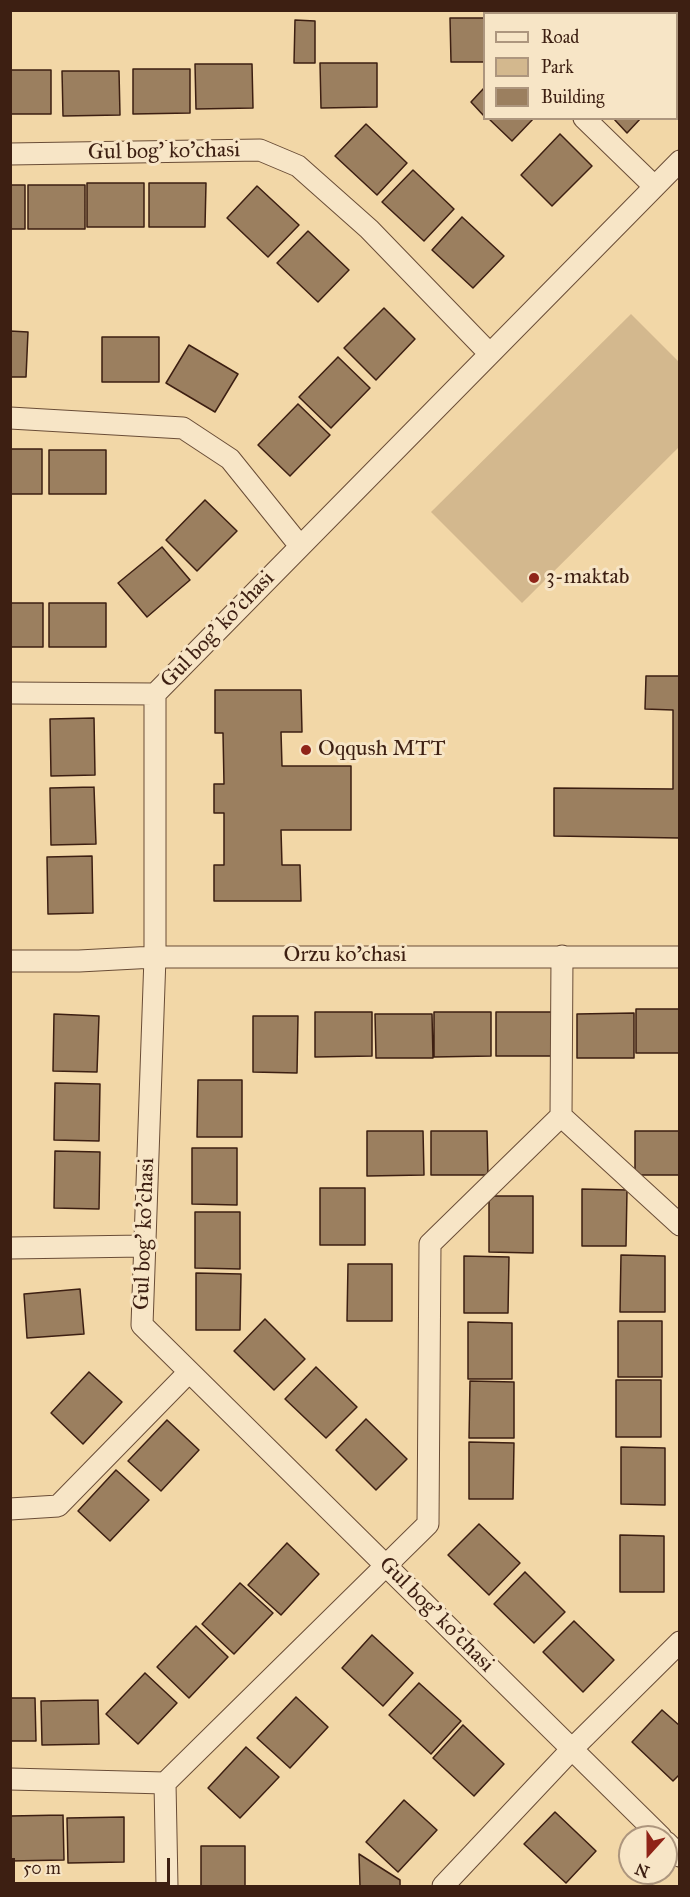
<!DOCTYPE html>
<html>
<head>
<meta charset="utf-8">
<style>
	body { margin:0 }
	#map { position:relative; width:690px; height:1897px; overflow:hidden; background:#f2d7a7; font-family:"IM FELL Great Primer",serif }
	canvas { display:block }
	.frame { position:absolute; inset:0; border:12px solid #3d1f12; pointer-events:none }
	.legend { position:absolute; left:483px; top:12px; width:195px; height:108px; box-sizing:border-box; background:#f7e5c6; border:2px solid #ad967e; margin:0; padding:8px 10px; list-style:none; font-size:18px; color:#3d1f12 }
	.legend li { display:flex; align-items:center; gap:12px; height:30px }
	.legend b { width:30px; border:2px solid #ad967e }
	.north { position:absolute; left:618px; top:1825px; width:60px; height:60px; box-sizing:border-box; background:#f7e5c6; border:2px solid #ad967e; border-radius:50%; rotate:201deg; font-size:16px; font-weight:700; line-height:24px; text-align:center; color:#3d1f12 }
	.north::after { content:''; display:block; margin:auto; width:21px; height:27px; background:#8f2418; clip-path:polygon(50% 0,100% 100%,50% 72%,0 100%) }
	.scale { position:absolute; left:12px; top:1858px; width:158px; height:27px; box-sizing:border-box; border:3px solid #3d1f12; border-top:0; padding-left:8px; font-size:18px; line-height:21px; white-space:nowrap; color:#3d1f12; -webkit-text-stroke:4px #f7e5c6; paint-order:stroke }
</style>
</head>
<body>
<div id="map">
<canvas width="690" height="1897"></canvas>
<div class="frame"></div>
<ul class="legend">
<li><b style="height:8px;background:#f7e5c6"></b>Road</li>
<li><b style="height:16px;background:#d3b88e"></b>Park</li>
<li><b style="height:16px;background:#9b7f5f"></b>Building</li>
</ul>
<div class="north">N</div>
<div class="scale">50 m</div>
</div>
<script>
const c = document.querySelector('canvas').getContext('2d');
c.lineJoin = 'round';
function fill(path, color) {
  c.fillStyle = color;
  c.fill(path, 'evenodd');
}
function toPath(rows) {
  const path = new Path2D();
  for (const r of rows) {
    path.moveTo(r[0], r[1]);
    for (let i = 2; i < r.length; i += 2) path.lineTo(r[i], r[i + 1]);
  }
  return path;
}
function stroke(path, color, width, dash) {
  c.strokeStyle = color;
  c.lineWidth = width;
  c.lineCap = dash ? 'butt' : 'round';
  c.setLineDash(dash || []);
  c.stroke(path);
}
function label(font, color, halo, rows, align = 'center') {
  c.font = font + ' "IM FELL Great Primer",serif';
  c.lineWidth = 6;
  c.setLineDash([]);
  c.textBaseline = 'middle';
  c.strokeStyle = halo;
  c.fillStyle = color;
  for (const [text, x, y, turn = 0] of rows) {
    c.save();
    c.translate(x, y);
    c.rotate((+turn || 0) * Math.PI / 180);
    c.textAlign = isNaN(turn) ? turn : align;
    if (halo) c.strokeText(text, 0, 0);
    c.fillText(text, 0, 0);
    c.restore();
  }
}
const green = toPath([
	[631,314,679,362,679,447,522,603,431,512]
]);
const building = toPath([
	[450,18,484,18,484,62,451,62,450,18],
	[295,20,315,21,315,63,294,63,295,20],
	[676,21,680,24,680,81,676,84,676,21],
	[320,63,377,63,377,107,321,108,320,63],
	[195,64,252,64,253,108,196,109,195,64],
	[133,69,190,69,190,113,133,114,133,69],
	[10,70,51,70,51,114,10,114,10,70],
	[62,71,119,71,120,115,63,116,62,71],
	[484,88,484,116,471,102,484,88],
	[488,118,534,118,512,141,488,118],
	[613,118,641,118,627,133,613,118],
	[366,124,407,163,377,195,335,156,366,124],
	[560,134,592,166,552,206,521,175,560,134],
	[413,170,454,209,424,241,382,202,413,170],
	[87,183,144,183,144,227,87,227,87,183],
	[149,183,206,183,205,227,149,227,149,183],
	[10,185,25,185,25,229,10,229,10,185],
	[28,185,85,185,85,229,28,229,28,185],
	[257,186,299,225,268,257,227,218,257,186],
	[462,217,504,256,473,288,432,250,462,217],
	[308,231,349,270,318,302,277,263,308,231],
	[384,308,415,339,376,380,344,348,384,308],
	[10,331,28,332,26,377,10,377,10,331],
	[102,337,159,337,159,382,102,382,102,337],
	[189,345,238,374,215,412,166,383,189,345],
	[338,357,370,388,331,428,299,397,338,357],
	[298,404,330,435,290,476,258,445,298,404],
	[10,449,42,449,42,494,10,494,10,449],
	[49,450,106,450,106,494,49,494,49,450],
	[205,500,237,531,197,571,166,540,205,500],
	[162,547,190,580,147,617,118,583,162,547],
	[10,603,43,603,43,647,10,647,10,603],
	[49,603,106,603,106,647,49,647,49,603],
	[646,676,680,676,680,838,554,836,554,788,673,789,673,710,645,709,646,676],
	[215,690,301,690,302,732,281,732,282,766,351,766,351,830,281,830,282,865,300,865,301,901,214,901,214,865,224,865,224,813,214,813,214,784,224,784,223,733,215,733,215,690],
	[94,718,95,775,51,776,50,719,94,718],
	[94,787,96,844,51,845,50,788,94,787],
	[92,856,93,913,48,914,47,857,92,856],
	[636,1009,680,1009,680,1053,636,1053,636,1009],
	[315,1012,372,1012,372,1056,315,1057,315,1012],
	[434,1012,491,1012,491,1056,434,1057,434,1012],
	[496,1012,552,1012,553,1056,496,1056,496,1012],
	[634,1013,634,1058,577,1058,577,1014,634,1013],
	[54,1014,99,1016,97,1072,53,1071,54,1014],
	[375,1014,432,1014,433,1058,376,1058,375,1014],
	[253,1016,298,1016,297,1073,253,1072,253,1016],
	[198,1080,242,1080,242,1137,197,1137,198,1080],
	[55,1083,100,1084,99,1141,54,1140,55,1083],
	[367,1131,423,1131,424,1175,367,1176,367,1131],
	[431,1131,487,1131,488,1175,431,1175,431,1131],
	[635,1131,680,1131,680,1175,635,1175,635,1131],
	[192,1148,237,1148,237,1205,192,1204,192,1148],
	[55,1151,100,1152,99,1209,54,1208,55,1151],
	[320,1188,365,1188,365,1245,320,1245,320,1188],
	[582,1189,627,1190,626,1246,582,1246,582,1189],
	[489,1196,533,1196,533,1253,489,1252,489,1196],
	[195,1212,240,1212,240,1269,195,1268,195,1212],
	[621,1255,665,1256,665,1312,620,1312,621,1255],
	[464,1256,509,1257,508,1313,464,1313,464,1256],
	[348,1264,392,1264,392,1321,347,1321,348,1264],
	[196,1273,241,1274,240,1330,196,1330,196,1273],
	[80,1289,84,1334,27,1338,24,1294,80,1289],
	[265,1319,305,1359,274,1390,234,1351,265,1319],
	[618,1321,662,1321,662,1377,618,1377,618,1321],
	[468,1322,512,1323,512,1379,468,1379,468,1322],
	[316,1367,357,1407,326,1438,285,1399,316,1367],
	[89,1372,122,1402,83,1444,51,1413,89,1372],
	[616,1380,661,1380,661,1437,616,1437,616,1380],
	[470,1381,514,1382,514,1438,469,1438,470,1381],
	[366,1419,407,1459,376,1490,336,1450,366,1419],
	[167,1420,199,1450,161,1491,128,1461,167,1420],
	[469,1442,514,1443,513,1499,469,1499,469,1442],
	[621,1447,665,1448,665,1505,621,1504,621,1447],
	[116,1470,149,1500,110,1541,78,1511,116,1470],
	[479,1524,520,1563,489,1595,448,1555,479,1524],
	[620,1535,664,1536,664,1592,620,1592,620,1535],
	[287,1543,319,1574,281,1615,248,1585,287,1543],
	[525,1572,565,1612,534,1643,494,1604,525,1572],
	[240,1583,273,1613,234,1654,202,1624,240,1583],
	[574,1621,614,1660,583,1692,543,1652,574,1621],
	[196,1626,228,1657,189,1698,157,1667,196,1626],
	[372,1635,413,1673,383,1706,342,1668,372,1635],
	[145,1673,177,1703,138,1744,106,1714,145,1673],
	[419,1683,461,1721,431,1754,389,1715,419,1683],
	[296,1697,328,1727,290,1768,257,1738,296,1697],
	[10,1698,35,1698,36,1741,10,1741,10,1698],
	[98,1700,99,1744,42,1745,41,1701,98,1700],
	[662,1710,680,1726,680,1774,673,1781,632,1742,662,1710],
	[463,1725,504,1764,474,1796,433,1758,463,1725],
	[246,1747,279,1777,240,1818,208,1788,246,1747],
	[404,1800,437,1830,398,1872,366,1842,404,1800],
	[555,1812,596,1851,566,1883,524,1844,555,1812],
	[63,1815,64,1860,10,1861,10,1816,63,1815],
	[124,1817,124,1862,68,1863,67,1818,124,1817],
	[201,1846,245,1846,245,1886,201,1886,201,1846],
	[359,1854,400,1880,400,1886,360,1886,359,1854]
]);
const street = toPath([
	[584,118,654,186],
	[10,154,260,150,298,166,369,229,489,353],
	[10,418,183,428,230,459,300,546],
	[10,693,155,694],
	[10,961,79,961,155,957,680,957],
	[561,1116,680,1225],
	[10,1248,143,1246],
	[10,1509,58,1506,189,1372],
	[10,1779,165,1783],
	[661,1837,142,1325,155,957,155,694,680,161],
	[666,1842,680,1856],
	[167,1886,165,1783,428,1524,430,1244,561,1116,562,956],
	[443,1886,572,1749,680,1642]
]);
const markers = [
	[534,578,6,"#8f2418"],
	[306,750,6,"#8f2418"]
];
const streetNames = [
	["Gul bog' ko'chasi",164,152,-1],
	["Gul bog' ko'chasi",218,630,-46],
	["Orzu ko'chasi",345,956],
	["Gul bog' ko'chasi",145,1234,-88],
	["Gul bog' ko'chasi",436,1615,45]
];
const poiNames = [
	["3-maktab",546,578],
	["Oqqush MTT",318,750]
];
fill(green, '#d3b88e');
fill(building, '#9b7f5f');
stroke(building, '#3d1f12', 1.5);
stroke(street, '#6a4d37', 23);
stroke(street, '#f7e5c6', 21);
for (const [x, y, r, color] of markers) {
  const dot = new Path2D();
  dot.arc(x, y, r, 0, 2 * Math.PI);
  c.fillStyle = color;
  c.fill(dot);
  stroke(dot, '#f7e5c6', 2);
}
label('22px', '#3d1f12', '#f7e5c6', streetNames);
label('22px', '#3d1f12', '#f7e5c6', poiNames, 'left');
</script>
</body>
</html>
